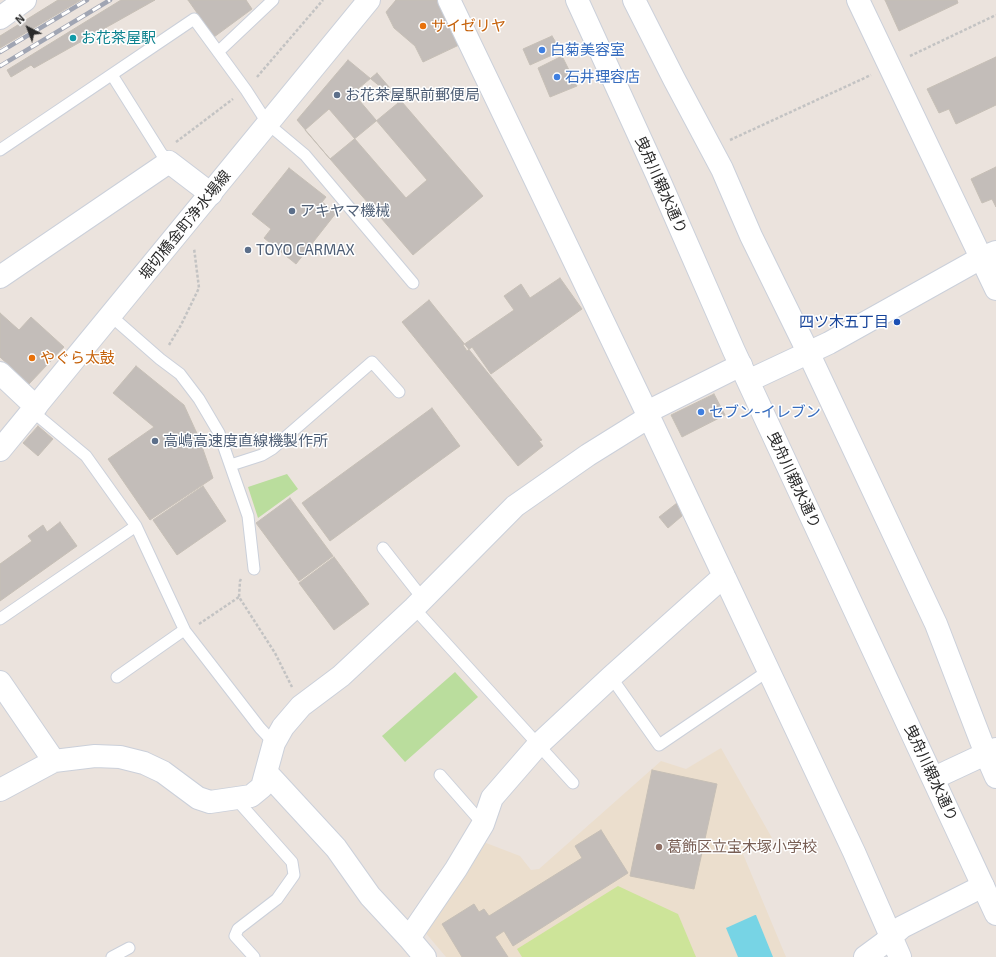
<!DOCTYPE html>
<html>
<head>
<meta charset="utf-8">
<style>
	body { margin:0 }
	#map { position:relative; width:996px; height:957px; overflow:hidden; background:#ebe3dd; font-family:"Exo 2",sans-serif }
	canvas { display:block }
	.north { position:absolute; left:8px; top:8px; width:40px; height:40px; -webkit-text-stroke:3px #fff; paint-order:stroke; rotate:318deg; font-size:11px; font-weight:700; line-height:16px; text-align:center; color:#2a2a2a }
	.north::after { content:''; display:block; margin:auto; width:14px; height:18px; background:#2a2a2a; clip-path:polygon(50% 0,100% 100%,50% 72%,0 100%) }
</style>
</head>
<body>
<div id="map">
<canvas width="996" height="957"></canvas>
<div class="north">N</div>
</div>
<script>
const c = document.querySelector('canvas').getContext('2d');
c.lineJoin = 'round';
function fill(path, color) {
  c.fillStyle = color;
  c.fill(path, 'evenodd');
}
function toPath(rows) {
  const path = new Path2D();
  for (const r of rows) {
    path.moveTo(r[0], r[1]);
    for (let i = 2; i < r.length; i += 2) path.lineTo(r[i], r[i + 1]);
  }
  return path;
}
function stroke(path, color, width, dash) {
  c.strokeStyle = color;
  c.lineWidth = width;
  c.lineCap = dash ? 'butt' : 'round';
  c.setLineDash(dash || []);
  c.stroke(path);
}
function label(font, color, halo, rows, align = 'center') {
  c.font = font + ' "Exo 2","Noto Sans JP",sans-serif';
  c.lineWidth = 3;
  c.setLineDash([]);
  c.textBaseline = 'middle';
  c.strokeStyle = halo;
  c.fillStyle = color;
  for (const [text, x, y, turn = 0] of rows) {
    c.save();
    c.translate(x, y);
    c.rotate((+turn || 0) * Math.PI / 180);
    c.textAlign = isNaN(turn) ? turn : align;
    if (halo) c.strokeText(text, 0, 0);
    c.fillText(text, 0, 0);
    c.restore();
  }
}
const education = toPath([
	[721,748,772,838,743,854,786,957,446,957,424,931,481,841,520,856,531,870,539,869,661,761,686,769]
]);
const green = toPath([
	[287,474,298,489,258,518,248,487],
	[455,672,478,697,405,762,382,736]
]);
const pitch = toPath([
	[618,886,678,914,696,957,522,957,517,949]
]);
const water = toPath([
	[755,915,756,915,773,957,738,957,726,928]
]);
const building = toPath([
	[58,0,81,0,0,48,0,36,58,0],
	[121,0,155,0,34,68,31,65,11,77,7,70,121,0],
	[188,0,246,0,252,9,214,37,188,0],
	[396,0,437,0,459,45,423,62,415,46,394,28,386,12,396,0],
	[885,0,957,0,958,3,899,31,885,0],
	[552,36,561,51,530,65,523,49,552,36],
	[562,56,577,86,550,97,538,68,562,56],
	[996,57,996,105,956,124,949,109,939,113,927,89,996,57],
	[348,60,388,93,398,103,330,159,297,120,348,60],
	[377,73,483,196,413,255,305,130,329,109,406,198,427,180,353,93,377,73],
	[996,167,996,207,992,199,982,203,971,179,996,167],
	[289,168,326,197,322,202,336,213,296,264,264,238,271,229,252,214,289,168],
	[560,278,582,309,491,374,472,347,467,351,463,345,514,310,504,296,521,284,530,298,560,278],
	[429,300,542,440,539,441,543,446,518,466,402,322,429,300],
	[0,313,19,330,31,317,64,347,29,384,0,357,0,313],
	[136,366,184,405,199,438,213,478,150,520,108,459,154,427,113,393,136,366],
	[714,394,725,415,682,437,671,415,714,394],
	[432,408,460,446,330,541,302,503,432,408],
	[38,426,53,439,38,456,23,443,38,426],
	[203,486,226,521,177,555,153,520,203,486],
	[290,498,333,556,299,581,256,523,290,498],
	[677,503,682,516,668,528,659,517,677,503],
	[60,522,77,546,0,601,0,564,32,541,28,536,43,525,47,532,60,522],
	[334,557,369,604,334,630,299,583,334,557],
	[652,770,717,784,694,889,630,876,652,770],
	[601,830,628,873,513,946,504,931,495,937,508,957,462,957,442,924,474,904,479,912,484,909,489,916,582,858,575,846,601,830]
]);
const path = toPath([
	[910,56,996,15],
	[257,77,323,0],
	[730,140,871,75],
	[176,142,233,99],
	[169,345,181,325,199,288,194,248],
	[241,579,240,581,239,597,275,653,292,687],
	[199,624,239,597]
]);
const service = toPath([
	[218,52,273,0],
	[112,75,161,153,169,162],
	[0,150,194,19,246,90,268,124,305,155,413,283],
	[111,316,160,359,180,374,199,399,219,433,248,516,254,569],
	[32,411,86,456,136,526,185,631,260,728,274,743],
	[231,465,262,455,272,449,372,362,399,392],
	[383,548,423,599],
	[414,608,573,783],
	[0,619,136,526],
	[117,677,184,630],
	[611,677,659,745,768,671],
	[440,775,483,824],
	[236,799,292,862,294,875,277,899,238,929,235,936,254,957],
	[112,957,129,948]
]);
const minor = toPath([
	[449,0,649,417,854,852,900,957],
	[634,0,674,79,722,169,751,236,808,352,936,624,986,754,996,777],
	[858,0,996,289],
	[0,18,25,0],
	[0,277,169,162,211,194],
	[0,373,36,407],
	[647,412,741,365],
	[0,682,54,761],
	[266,772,336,848,370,896,409,938,425,957],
	[934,778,996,749],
	[0,790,54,761,95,756,120,757,144,763,163,772,198,798,210,802,251,796,262,787,274,743,283,727,301,706,341,676,414,608,515,506,588,455,649,417],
	[409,938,456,869,483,824,492,798,538,745,611,677,724,576],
	[865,957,884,943,902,927,983,886]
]);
const tertiary = toPath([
	[577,0,657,175,734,351,996,914],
	[748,381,829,343,981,258,996,252],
	[0,450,369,0]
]);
const rail = toPath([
	[0,52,87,0],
	[0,66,110,0]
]);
const markers = [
	[423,26,4,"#e8710a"],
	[73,38,4,"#0f9aa8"],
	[542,50,4,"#3f7fe0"],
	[557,77,4,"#3f7fe0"],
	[337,95,4,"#5c6f8a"],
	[292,211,4,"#5c6f8a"],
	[248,250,4,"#5c6f8a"],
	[897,322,4,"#1a4fb4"],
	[32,358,4,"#e8710a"],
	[701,412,4,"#3f7fe0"],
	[155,441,4,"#5c6f8a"],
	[659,847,4,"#8d6e63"]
];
const foodNames = [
	["サイゼリヤ",431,26],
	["やぐら太鼓",40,358]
];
const cultureNames = [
	["お花茶屋駅",81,38]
];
const shopNames = [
	["白菊美容室",550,50],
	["石井理容店",565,77],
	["セブン-イレブン",709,412]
];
const serviceNames = [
	["お花茶屋駅前郵便局",345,95],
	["アキヤマ機械",300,211],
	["TOYO CARMAX",256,250],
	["高嶋高速度直線機製作所",163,441]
];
const streetNames = [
	["曳舟川親水通り",661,185,66],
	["堀切橋金町浄水場線",185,225,-51],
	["曳舟川親水通り",794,480,65],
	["曳舟川親水通り",931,773,65]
];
const transitNames = [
	["四ツ木五丁目",889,322]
];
const educationNames = [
	["葛飾区立宝木塚小学校",667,847]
];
fill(education, '#ebdecd');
fill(green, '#badd9d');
fill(pitch, '#cde499');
fill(water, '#77d4e5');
fill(building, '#c3bdb9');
stroke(building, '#c6bfb6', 1);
stroke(service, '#cbd0da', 13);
stroke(minor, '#cbd0da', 24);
stroke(tertiary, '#cbd0da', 24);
stroke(path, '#c3c3c3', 2.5, [3, 2]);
stroke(service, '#fff', 11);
stroke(minor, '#fff', 22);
stroke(tertiary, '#fff', 22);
stroke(rail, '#a0a5b3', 4.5);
stroke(rail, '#fff', 3, [9]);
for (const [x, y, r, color] of markers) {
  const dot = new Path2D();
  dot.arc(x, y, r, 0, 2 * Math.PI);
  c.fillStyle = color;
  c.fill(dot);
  stroke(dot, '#fff', 1.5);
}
label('15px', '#c56008', '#fff', foodNames, 'left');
label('15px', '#0d838f', '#fff', cultureNames, 'left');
label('15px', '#366cbe', '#fff', shopNames, 'left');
label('15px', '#4e5e75', '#fff', serviceNames, 'left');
label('15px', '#2a2a2a', '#fff', streetNames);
label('15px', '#164399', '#fff', transitNames, 'right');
label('15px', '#785e54', '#fff', educationNames, 'left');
</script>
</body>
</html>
